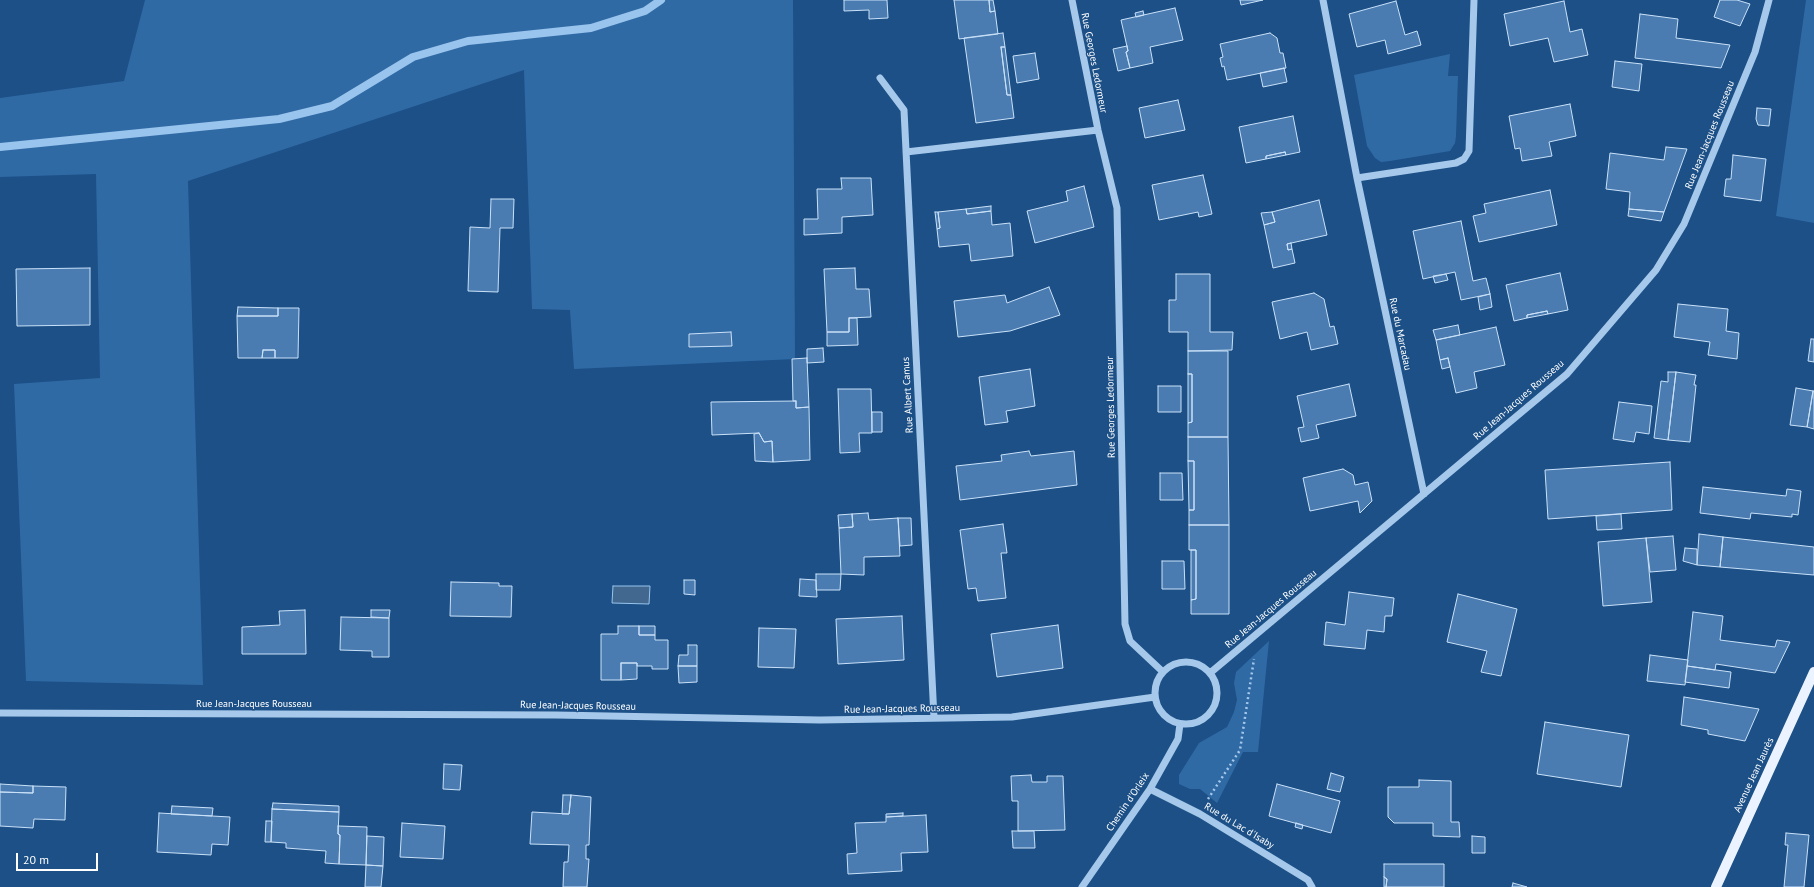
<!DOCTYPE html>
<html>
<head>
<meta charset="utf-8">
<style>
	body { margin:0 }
	#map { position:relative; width:1814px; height:887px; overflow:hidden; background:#1c5087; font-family:"PT Sans",sans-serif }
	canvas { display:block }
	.scale { position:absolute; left:16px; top:853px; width:82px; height:18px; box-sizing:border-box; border:2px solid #fff; border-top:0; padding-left:5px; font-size:12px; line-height:14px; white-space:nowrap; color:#fff; -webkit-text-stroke:3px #1c5087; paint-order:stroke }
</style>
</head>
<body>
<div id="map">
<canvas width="1814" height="887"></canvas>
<div class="scale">20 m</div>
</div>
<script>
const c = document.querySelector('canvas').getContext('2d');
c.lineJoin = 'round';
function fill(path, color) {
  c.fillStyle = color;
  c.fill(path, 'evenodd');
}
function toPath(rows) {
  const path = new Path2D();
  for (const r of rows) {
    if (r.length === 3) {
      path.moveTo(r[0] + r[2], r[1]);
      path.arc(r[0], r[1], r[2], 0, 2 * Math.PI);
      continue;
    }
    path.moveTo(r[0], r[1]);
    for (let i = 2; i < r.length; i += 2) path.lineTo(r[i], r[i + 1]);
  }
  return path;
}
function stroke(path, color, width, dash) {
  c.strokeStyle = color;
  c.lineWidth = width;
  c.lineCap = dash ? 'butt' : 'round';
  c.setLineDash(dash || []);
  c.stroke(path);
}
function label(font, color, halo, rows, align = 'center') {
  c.font = font + ' "PT Sans",sans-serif';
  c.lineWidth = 3;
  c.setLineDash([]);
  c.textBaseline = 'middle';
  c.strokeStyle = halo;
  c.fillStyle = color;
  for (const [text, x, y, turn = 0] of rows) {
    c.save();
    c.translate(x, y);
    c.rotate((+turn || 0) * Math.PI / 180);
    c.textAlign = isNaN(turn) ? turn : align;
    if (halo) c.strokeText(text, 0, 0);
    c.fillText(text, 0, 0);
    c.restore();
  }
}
const green = toPath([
	[145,0,793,0,795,359,574,369,570,310,532,309,524,70,188,181,203,685,26,681,14,384,100,378,96,174,0,177,0,98,124,81],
	[1806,0,1814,0,1814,223,1776,216],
	[1450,54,1448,76,1458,76,1456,136,1455,143,1450,151,1390,161,1381,162,1375,158,1367,146,1354,75],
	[1269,641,1258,752,1243,752,1217,803,1200,789,1190,789,1179,784,1179,775,1199,743,1227,727,1234,712,1237,700,1234,683,1236,672]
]);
const water = toPath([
	[613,586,650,586,649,604,612,603,613,586]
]);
const stream = toPath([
	[0,147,279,119,332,106,413,57,468,41,591,28,645,11,661,0]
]);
const building = toPath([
	[844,0,887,0,888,18,869,19,869,10,844,11,844,0],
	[954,0,989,0,990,12,995,11,998,34,959,39,954,0],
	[989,0,993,0,995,11,990,12,989,0],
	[1240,0,1263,0,1241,5,1240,0],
	[1720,0,1737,0,1750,4,1740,26,1714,17,1720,0],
	[1396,1,1405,35,1417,31,1421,45,1388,54,1385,40,1357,47,1349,14,1396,1],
	[1564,1,1570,32,1582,29,1588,55,1554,62,1548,38,1510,46,1504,14,1564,1],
	[1175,8,1183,40,1150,47,1153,63,1130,68,1126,52,1128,51,1121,20,1175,8],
	[1143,11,1144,15,1136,17,1135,13,1143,11],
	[1640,14,1678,19,1676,38,1730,45,1721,68,1635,58,1640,14],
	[1003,33,1005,47,1001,47,1007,95,1011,95,1014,118,976,123,964,38,1003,33],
	[1270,33,1277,38,1280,53,1283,53,1286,68,1227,80,1224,66,1222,67,1220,58,1223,57,1220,44,1270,33],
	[1127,46,1128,51,1126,52,1130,68,1118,71,1113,49,1127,46],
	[1001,47,1005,47,1011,95,1007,95,1001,47],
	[1035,53,1039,79,1017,83,1013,56,1035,53],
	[1615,61,1642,64,1639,91,1612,87,1615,61],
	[1284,68,1287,82,1263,87,1260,73,1284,68],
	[1178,100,1185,130,1145,138,1139,108,1178,100],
	[1570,104,1576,136,1549,142,1552,156,1522,161,1520,148,1515,149,1509,116,1570,104],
	[1757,108,1771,109,1769,126,1758,125,1756,119,1757,108],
	[1293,116,1300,152,1286,155,1285,152,1266,156,1266,159,1246,163,1239,127,1293,116],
	[1666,147,1687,149,1664,212,1629,209,1630,192,1606,189,1610,153,1664,160,1666,147],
	[1285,152,1286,155,1266,159,1266,156,1285,152],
	[1733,155,1766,159,1761,201,1724,196,1726,179,1731,179,1733,155],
	[1203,175,1212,214,1199,217,1198,212,1159,220,1152,185,1203,175],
	[841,178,871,178,873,215,842,217,842,233,804,235,804,219,818,219,817,189,842,189,841,178],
	[1084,186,1094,227,1035,243,1027,211,1068,201,1066,191,1084,186],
	[1550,190,1557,225,1479,242,1473,216,1486,213,1484,204,1550,190],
	[491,199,514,199,513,228,500,228,498,292,468,291,470,227,490,228,491,199],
	[1319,200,1327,235,1287,244,1288,250,1292,249,1295,263,1273,268,1264,225,1275,222,1272,212,1319,200],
	[991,206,991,211,967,214,966,209,991,206],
	[966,209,967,214,991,211,992,225,1010,223,1013,256,971,261,969,244,939,247,937,229,940,228,938,212,966,209],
	[1629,209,1664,212,1661,221,1628,216,1629,209],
	[935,212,938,212,940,228,937,229,935,212],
	[1272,212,1275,222,1264,225,1261,213,1272,212],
	[1461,221,1473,281,1486,278,1490,294,1461,300,1455,272,1423,279,1413,231,1461,221],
	[1291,243,1292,249,1288,250,1287,244,1291,243],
	[90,268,90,325,17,326,16,269,90,268],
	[855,268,856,289,869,289,871,317,849,318,849,332,827,332,824,269,855,268],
	[1560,273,1568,310,1548,314,1547,311,1527,315,1527,318,1514,321,1506,285,1560,273],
	[1176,274,1210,274,1210,332,1233,332,1232,350,1188,351,1188,332,1169,332,1169,300,1176,300,1176,274],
	[1446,274,1448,280,1435,283,1433,276,1446,274],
	[1049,287,1060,315,1010,331,958,337,954,301,1005,295,1007,303,1049,287],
	[1314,293,1324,299,1330,327,1334,326,1338,344,1311,350,1307,332,1280,339,1272,302,1314,293],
	[1490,294,1492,307,1480,310,1478,297,1490,294],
	[1678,304,1728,309,1726,331,1739,333,1737,359,1708,355,1710,342,1674,337,1678,304],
	[238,307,278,308,278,316,237,316,238,307],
	[278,308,299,308,298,358,275,358,275,350,263,350,262,358,238,358,237,316,278,316,278,308],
	[1547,311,1548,314,1527,318,1527,315,1547,311],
	[849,318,857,318,858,345,827,346,827,332,849,332,849,318],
	[1458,325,1460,335,1436,340,1433,330,1458,325],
	[1496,327,1505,365,1474,372,1477,388,1456,393,1448,358,1440,360,1436,340,1496,327],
	[731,332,732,346,689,347,689,334,731,332],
	[1811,339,1814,339,1814,362,1808,361,1811,339],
	[823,348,824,362,807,363,807,349,823,348],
	[263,350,275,350,275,358,262,358,263,350],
	[1188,351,1228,351,1228,437,1188,437,1188,423,1192,422,1192,374,1188,374,1188,351],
	[807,358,809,407,796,408,796,401,793,401,792,359,807,358],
	[1448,358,1450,367,1442,369,1440,360,1448,358],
	[1030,369,1035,406,1006,411,1008,422,985,425,979,377,1030,369],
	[1668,372,1676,372,1668,440,1654,438,1661,381,1668,382,1668,372],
	[1676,372,1696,375,1694,385,1696,385,1690,442,1668,440,1676,372],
	[1188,374,1192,374,1192,422,1188,423,1188,374],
	[1349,384,1356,416,1316,425,1319,438,1301,442,1298,428,1304,427,1297,396,1349,384],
	[1158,386,1181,386,1181,412,1158,412,1158,386],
	[1796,388,1813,391,1807,427,1790,425,1796,388],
	[838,389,871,389,872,433,859,433,860,452,840,453,838,389],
	[1813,391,1814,391,1814,429,1807,427,1813,391],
	[796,401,796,408,809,407,810,460,773,462,772,441,764,442,759,433,712,435,711,402,796,401],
	[1619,402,1652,406,1649,434,1636,432,1634,442,1613,439,1619,402],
	[872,412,882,412,882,432,872,432,872,412],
	[759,433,764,442,772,441,773,462,755,461,754,434,759,433],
	[1188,437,1228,437,1229,525,1189,525,1189,510,1194,510,1194,461,1188,461,1188,437],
	[1029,451,1031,456,1074,451,1077,485,960,500,956,466,1002,461,1001,455,1029,451],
	[1188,461,1194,461,1194,510,1189,510,1188,461],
	[1670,462,1672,510,1548,519,1545,470,1670,462],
	[1343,469,1353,475,1355,485,1368,482,1372,501,1360,513,1358,501,1310,511,1303,478,1343,469],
	[1160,473,1182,473,1183,500,1160,500,1160,473],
	[1703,487,1786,496,1787,489,1801,491,1798,515,1792,514,1792,517,1751,513,1750,519,1700,513,1703,487],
	[868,513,869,520,898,518,900,556,864,557,864,575,841,574,839,528,853,527,852,514,868,513],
	[852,514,853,527,839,528,838,515,852,514],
	[1621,514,1622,529,1597,530,1596,516,1621,514],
	[898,518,911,518,912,545,900,546,898,518],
	[1003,524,1007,553,1001,553,1006,598,978,601,976,588,968,589,960,530,1003,524],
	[1189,525,1229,525,1229,614,1191,614,1191,600,1196,599,1196,550,1189,550,1189,525],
	[1699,534,1723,537,1720,567,1697,565,1699,534],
	[1673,536,1676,570,1650,572,1646,538,1673,536],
	[1723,537,1814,547,1814,575,1720,567,1723,537],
	[1646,538,1652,602,1603,606,1598,542,1646,538],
	[1685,548,1697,549,1697,565,1683,561,1685,548],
	[1191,550,1196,550,1196,599,1191,600,1191,550],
	[1162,561,1184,561,1185,589,1162,589,1162,561],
	[816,574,841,574,840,590,816,590,816,574],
	[800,579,816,580,817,597,799,596,800,579],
	[684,580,695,580,695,595,684,594,684,580],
	[451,582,499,583,499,586,512,586,511,617,450,616,451,582],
	[1349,592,1394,598,1392,616,1385,616,1384,632,1367,630,1365,649,1324,645,1326,622,1345,625,1349,592],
	[1458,594,1517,609,1501,676,1481,672,1487,651,1447,642,1458,594],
	[305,610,306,654,242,654,242,627,280,625,279,611,305,610],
	[371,610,390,610,389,618,371,617,371,610],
	[1693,612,1723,616,1720,640,1775,647,1777,640,1790,642,1775,673,1716,664,1715,670,1687,666,1693,612],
	[902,616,904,660,838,664,836,619,902,616],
	[341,617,389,618,389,657,372,657,372,651,340,650,341,617],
	[1058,625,1063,668,997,677,991,634,1058,625],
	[618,626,639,626,639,635,655,635,655,640,668,640,668,669,652,669,652,666,637,666,637,663,621,663,621,680,601,680,601,634,618,634,618,626],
	[639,626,655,626,655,635,639,635,639,626],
	[759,628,796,629,794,668,758,667,759,628],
	[688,645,697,645,697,666,678,666,679,655,688,655,688,645],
	[1650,655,1688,660,1685,685,1647,681,1650,655],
	[621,663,637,663,637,679,621,680,621,663],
	[678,666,697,666,697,682,679,683,678,666],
	[1687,666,1731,672,1729,688,1685,682,1687,666],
	[1684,697,1759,709,1745,741,1708,734,1708,730,1681,725,1684,697],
	[1545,722,1629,735,1621,787,1537,774,1545,722],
	[444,764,462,765,460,790,443,789,444,764],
	[1331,773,1344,777,1340,792,1327,789,1331,773],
	[1031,775,1032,782,1047,782,1047,776,1063,776,1065,830,1018,831,1018,801,1012,801,1011,776,1031,775],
	[1419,780,1451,781,1451,822,1459,822,1460,837,1433,836,1433,823,1394,823,1388,817,1388,787,1419,787,1419,780],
	[0,784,33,786,33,793,0,792,0,784],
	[1277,784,1340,801,1331,833,1269,816,1277,784],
	[33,786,66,787,65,820,34,819,33,828,0,826,0,792,33,793,33,786],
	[563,795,571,795,569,814,562,814,563,795],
	[571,795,591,797,589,845,586,845,586,859,589,859,587,887,563,887,564,862,568,862,569,845,530,844,532,812,569,814,571,795],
	[273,803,339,806,339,812,272,809,273,803],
	[172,806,213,808,212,816,171,814,172,806],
	[272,809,339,812,338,834,340,835,339,864,325,863,326,851,286,848,286,843,271,842,272,809],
	[159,813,230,817,228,845,212,844,211,855,157,852,159,813],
	[903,813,903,816,886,817,886,814,903,813],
	[926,815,928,852,901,853,902,871,848,874,847,854,857,853,855,823,886,822,886,817,926,815],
	[266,821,272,821,271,842,265,842,266,821],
	[402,823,445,826,443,859,400,857,402,823],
	[1296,823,1303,825,1302,829,1295,827,1296,823],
	[338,826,367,827,366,865,339,864,340,835,338,834,338,826],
	[1012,831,1034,831,1035,848,1013,848,1012,831],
	[1786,833,1809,835,1804,887,1784,887,1788,845,1785,845,1786,833],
	[367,836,384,837,383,866,366,865,367,836],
	[1472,836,1485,837,1485,853,1472,853,1472,836],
	[1384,864,1444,864,1444,887,1386,887,1387,879,1384,877,1384,864],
	[366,865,383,866,381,887,365,887,366,865],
	[1384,877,1387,879,1386,887,1384,887,1384,877],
	[1513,883,1527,887,1512,887,1513,883]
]);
const path = toPath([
	[1208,799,1240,750,1254,659]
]);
const minor = toPath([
	[1072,0,1098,130,1117,208,1125,624,1130,641,1163,672],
	[1323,0,1357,178,1424,494],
	[880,78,904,110,934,718],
	[906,152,1098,130],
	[1357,178,1456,163,1464,159,1469,151,1474,0],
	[1186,693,31],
	[1210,673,1567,374,1656,270,1684,224,1755,52,1769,0],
	[0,713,556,715,820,720,1012,717,1155,697],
	[1150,789,1200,814,1308,880,1312,887],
	[1082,887,1150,789,1178,739,1180,724]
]);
const major = toPath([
	[1716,887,1814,672]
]);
const streetNames = [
	["Rue Georges Ledormeur",1094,63,79],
	["Rue Jean-Jacques Rousseau",1710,135,-68],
	["Rue du Marcadau",1400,334,78],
	["Rue Albert Camus",908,395,-93],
	["Rue Jean-Jacques Rousseau",1519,400,-41],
	["Rue Georges Ledormeur",1111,407,-91],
	["Rue Jean-Jacques Rousseau",1271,609,-40],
	["Rue Jean-Jacques Rousseau",254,704],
	["Rue Jean-Jacques Rousseau",578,706,1],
	["Rue Jean-Jacques Rousseau",902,709,-1],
	["Avenue Jean Jaurès",1754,775,-65],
	["Chemin d'Orleix",1128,802,-56],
	["Rue du Lac d'Isaby",1239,826,31]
];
fill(green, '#306aa5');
fill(water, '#426890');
stroke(water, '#98c4ed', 1);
stroke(stream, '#98c4ed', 8);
fill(building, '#4a7cb2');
stroke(building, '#cae1f8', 1);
stroke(path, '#a5c8eb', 2.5, [2, 3]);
stroke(minor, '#a5c8eb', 7);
stroke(major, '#eaf3ff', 10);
label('10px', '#fff', '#1c5087', streetNames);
</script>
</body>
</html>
